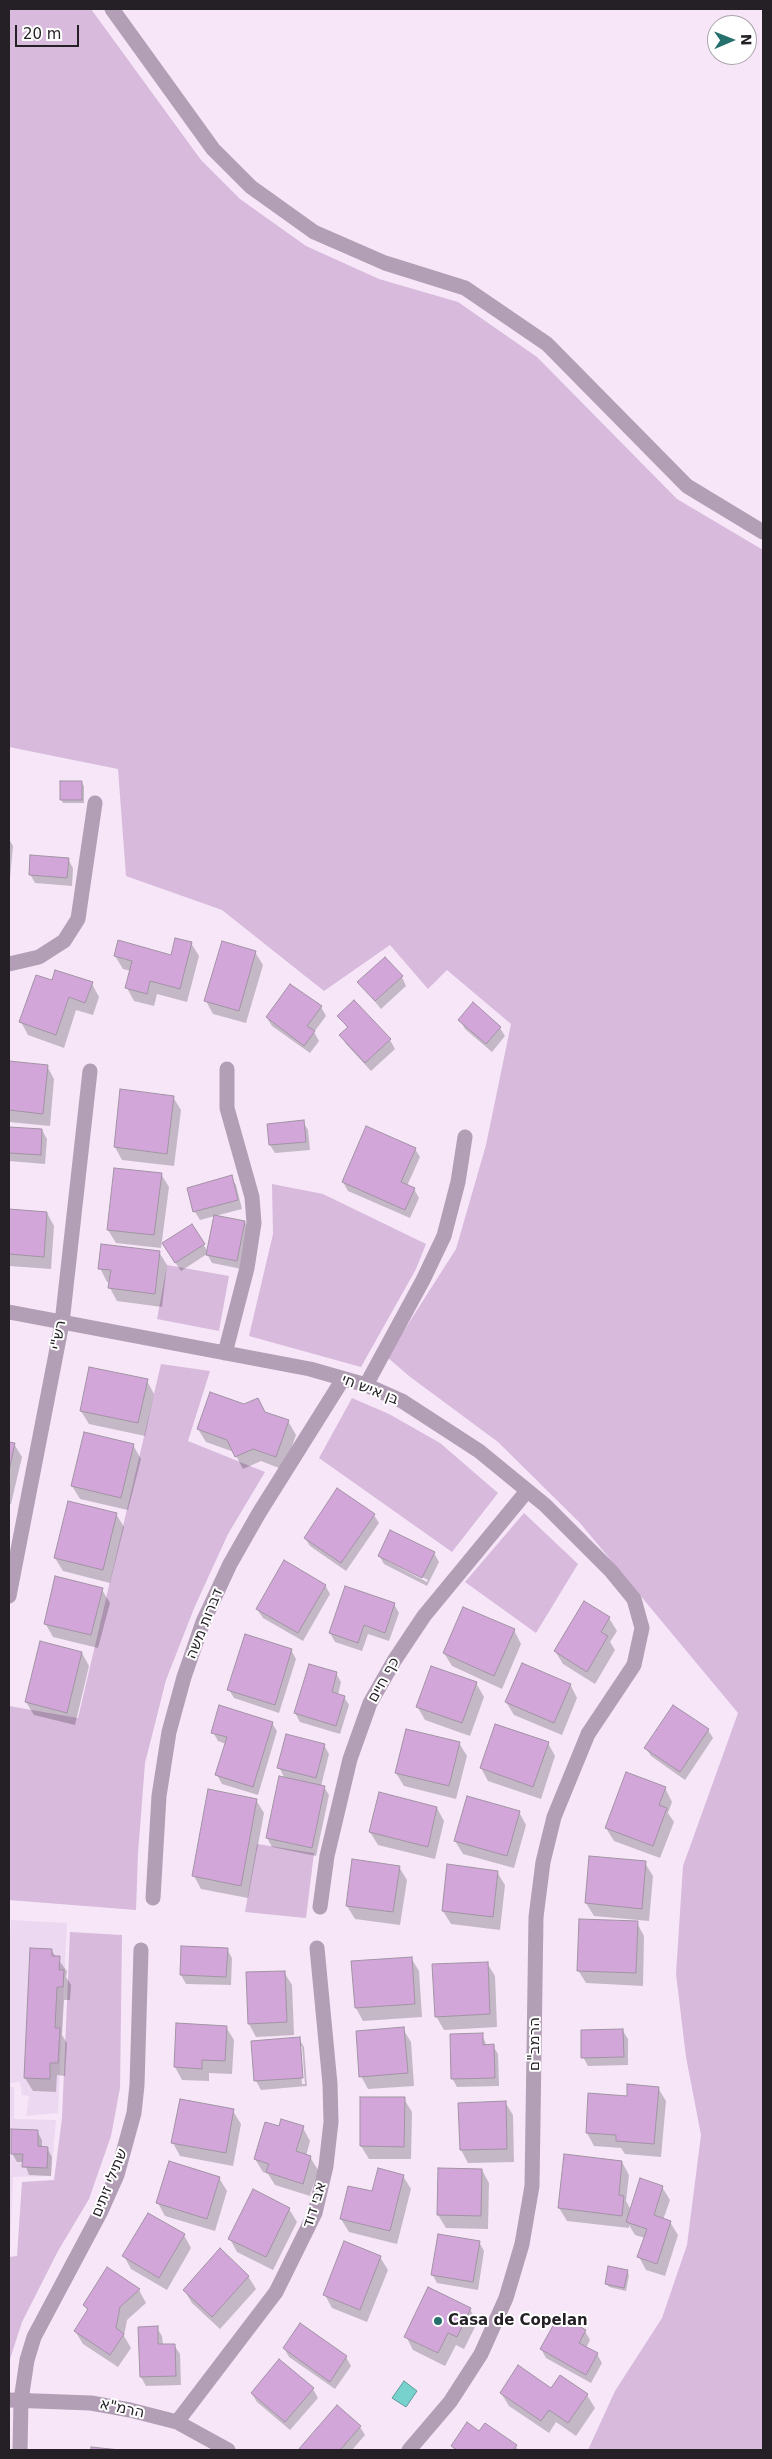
<!DOCTYPE html>
<html>
<head>
<meta charset="utf-8">
<style>
	body { margin:0 }
	#map { position:relative; width:772px; height:2459px; overflow:hidden; background:#f6e6f8; font-family:"DejaVu Sans",sans-serif }
	canvas { display:block }
	.frame { position:absolute; inset:0; border:10px solid #251f26; pointer-events:none }
	.north { position:absolute; left:707px; top:15px; width:50px; height:50px; box-sizing:border-box; background:#fff; border:1px solid #a8a5a8; border-radius:50%; rotate:89deg; font-size:14px; font-weight:700; line-height:20px; text-align:center; color:#251f26 }
	.north::after { content:''; display:block; margin:auto; width:18px; height:22px; background:#26716e; clip-path:polygon(50% 0,100% 100%,50% 72%,0 100%) }
	.scale { position:absolute; left:15px; top:25px; width:64px; height:22px; box-sizing:border-box; border:2px solid #251f26; border-top:0; padding-left:6px; font-size:15px; line-height:18px; white-space:nowrap; color:#251f26; -webkit-text-stroke:4px #fff; paint-order:stroke }
</style>
</head>
<body>
<div id="map">
<canvas width="772" height="2459"></canvas>
<div class="frame"></div>
<div class="north">N</div>
<div class="scale">20 m</div>
</div>
<script>
const c = document.querySelector('canvas').getContext('2d');
c.lineJoin = 'round';
function fill(path, color) {
  c.fillStyle = color;
  c.fill(path, 'evenodd');
}
function toPath(rows) {
  const path = new Path2D();
  for (const r of rows) {
    path.moveTo(r[0], r[1]);
    for (let i = 2; i < r.length; i += 2) path.lineTo(r[i], r[i + 1]);
  }
  return path;
}
function stroke(path, color, width, dash) {
  c.strokeStyle = color;
  c.lineWidth = width;
  c.lineCap = dash ? 'butt' : 'round';
  c.setLineDash(dash || []);
  c.stroke(path);
}
function label(font, color, halo, rows, align = 'center') {
  c.font = font + ' "DejaVu Sans",Heebo,sans-serif';
  c.lineWidth = 4;
  c.setLineDash([]);
  c.textBaseline = 'middle';
  c.strokeStyle = halo;
  c.fillStyle = color;
  for (const [text, x, y, turn = 0] of rows) {
    c.save();
    c.translate(x, y);
    c.rotate((+turn || 0) * Math.PI / 180);
    c.textAlign = isNaN(turn) ? turn : align;
    if (halo) c.strokeText(text, 0, 0);
    c.fillText(text, 0, 0);
    c.restore();
  }
}
const built = toPath([
	[11,1920,67,1923,58,2113,26,2116,29,2096,22,2095,20,2082,9,2083,9,1959],
	[9,2087,14,2087,14,2119,56,2120,51,2176,13,2177,10,2252]
]);
const green = toPath([
	[9,9,91,9,201,160,240,199,306,246,379,279,458,302,537,357,677,499,763,550,763,2450,588,2450,615,2391,662,2318,687,2245,701,2135,686,2057,676,1974,683,1866,738,1713,580,1523,498,1442,409,1376,387,1357,456,1249,486,1145,511,1024,447,970,428,989,390,945,324,991,222,910,126,876,118,769,9,747],
	[272,1184,323,1194,426,1244,416,1269,361,1367,249,1336,273,1234],
	[167,1265,229,1276,219,1331,157,1319],
	[161,1364,210,1371,188,1441,265,1472,228,1534,195,1606,166,1680,145,1763,138,1853,136,1910,9,1900,9,1706,78,1718],
	[352,1398,389,1414,440,1443,498,1493,452,1552,319,1458],
	[524,1513,578,1564,536,1633,465,1582],
	[257,1844,314,1853,306,1918,245,1912],
	[70,1932,122,1935,120,2088,111,2136,89,2199,58,2251,22,2322,9,2362,9,2257,17,2256,22,2182,54,2180,62,2118]
]);
const water = toPath([
	[404,2381,417,2391,406,2407,392,2398,404,2381]
]);
const shadow = toPath([
	[81,782,84,786,84,803,63,803,61,799],
	[9,839,13,846,9,889],
	[68,859,73,868,72,886,35,883,30,874],
	[191,943,199,956,187,1002,157,994,154,1006,134,1001,127,988,131,971,123,969,115,956,172,956],
	[255,952,263,965,246,1023,213,1014,206,1001],
	[402,977,406,986,381,1009,359,982],
	[53,982,92,984,99,997,93,1015,76,1010,64,1048,28,1035,21,1022],
	[321,1007,326,1016,314,1032,319,1041,310,1053,272,1026,267,1018],
	[339,1016,390,1040,395,1049,371,1071,346,1044,341,1035,348,1029],
	[460,1020,500,1028,505,1036,492,1052,465,1029],
	[9,1062,47,1066,54,1079,50,1126,9,1122],
	[173,1097,181,1110,174,1166,122,1160,115,1147],
	[303,1122,308,1130,310,1150,275,1153,270,1145],
	[9,1128,42,1130,47,1139,45,1164,9,1161],
	[415,1149,420,1157,407,1186,414,1189,419,1198,410,1218,348,1191,343,1182],
	[161,1174,169,1187,161,1248,116,1243,108,1230],
	[231,1177,236,1185,242,1209,215,1216,245,1222,250,1231,242,1269,212,1263,207,1254,181,1271,168,1252,192,1226,208,1252,215,1216,200,1220,195,1212,188,1188],
	[9,1211,47,1213,54,1226,51,1269,9,1266],
	[159,1252,167,1265,162,1307,117,1301,110,1288,110,1282,107,1282,100,1268],
	[147,1381,154,1394,145,1436,89,1424,81,1411],
	[258,1399,266,1414,288,1421,296,1435,284,1470,261,1461,243,1469,234,1452,206,1442,198,1429],
	[9,1443,14,1444,22,1457,11,1504,9,1504],
	[133,1445,141,1459,128,1510,80,1499,72,1486],
	[116,1514,124,1527,110,1583,63,1571,55,1558],
	[374,1515,379,1523,346,1571,310,1546,305,1538],
	[434,1553,439,1562,427,1586,384,1564,379,1555],
	[385,1558,428,1580,427,1582,385,1560],
	[325,1585,330,1594,303,1641,263,1618,257,1609],
	[102,1590,110,1603,98,1648,53,1637,45,1623],
	[394,1604,399,1613,389,1641,368,1634,362,1651,335,1642,330,1633],
	[609,1618,617,1631,610,1642,615,1650,595,1684,563,1664,555,1651],
	[514,1630,521,1644,502,1689,452,1666,444,1653],
	[291,1650,296,1659,279,1713,234,1698,229,1690],
	[82,1653,89,1666,75,1725,34,1715,26,1702],
	[336,1673,341,1682,338,1695,344,1697,349,1705,340,1734,300,1722,295,1713],
	[476,1683,484,1697,470,1736,425,1720,417,1706],
	[570,1684,577,1698,562,1735,514,1715,506,1702],
	[272,1723,277,1731,258,1795,222,1784,217,1775,226,1744,218,1741,213,1732],
	[708,1730,713,1738,685,1780,651,1756,646,1748],
	[459,1743,467,1756,456,1799,404,1786,396,1773],
	[548,1743,555,1756,541,1799,488,1781,481,1768],
	[324,1745,329,1754,321,1786,324,1787,329,1795,316,1856,272,1847,267,1838,285,1779,279,1767],
	[665,1788,672,1802,668,1813,674,1822,660,1858,614,1841,606,1828],
	[256,1800,264,1813,248,1898,201,1889,194,1876],
	[437,1808,444,1821,435,1859,378,1845,370,1832],
	[519,1812,526,1825,514,1868,463,1854,455,1841],
	[591,1857,645,1863,653,1876,649,1921,594,1916,586,1903],
	[399,1867,407,1880,400,1925,355,1919,347,1906],
	[497,1872,505,1885,500,1930,451,1924,443,1911],
	[637,1923,644,1936,643,1986,586,1983,578,1970],
	[227,1949,232,1958,231,1985,186,1984,181,1975],
	[51,1950,67,1971,66,1977,71,1985,70,2000,64,2000,62,2035,67,2043,65,2076,57,2075,56,2092,33,2091,25,2078],
	[411,1958,419,1971,422,2017,363,2021,356,2008],
	[487,1963,495,1976,497,2027,444,2030,436,2016],
	[284,1972,292,1985,294,2035,256,2037,249,2024],
	[177,2024,226,2027,234,2040,232,2074,209,2073,209,2081,182,2080,175,2067],
	[403,2029,411,2042,414,2086,368,2089,361,2076],
	[623,2031,628,2039,628,2065,588,2066,583,2057],
	[482,2035,487,2046,493,2046,498,2054,499,2086,457,2087,452,2078],
	[299,2039,304,2047,307,2086,261,2090,256,2081],
	[299,2046,302,2046,305,2084,302,2084],
	[658,2088,666,2101,661,2157,625,2154,621,2148,594,2146,587,2133,628,2097],
	[404,2099,412,2112,411,2159,369,2159,361,2146],
	[505,2102,513,2115,514,2162,468,2163,461,2150,459,2104],
	[233,2111,241,2124,233,2166,180,2156,173,2143],
	[280,2128,303,2128,310,2141,306,2156,310,2157,318,2170,310,2196,275,2185,268,2174,263,2172,255,2159],
	[37,2131,42,2140,42,2148,47,2148,52,2157,51,2176,29,2175,24,2162,17,2162,12,2153],
	[565,2156,622,2162,629,2175,626,2201,631,2210,662,2187,670,2200,663,2220,670,2222,678,2235,665,2276,646,2270,639,2257,645,2238,635,2235,629,2225,629,2228,567,2221,559,2208],
	[439,2169,482,2170,489,2183,488,2229,446,2228,438,2215],
	[403,2176,411,2189,397,2244,349,2232,341,2219,373,2193],
	[219,2178,227,2191,215,2231,165,2216,158,2203],
	[289,2209,297,2222,273,2270,237,2252,230,2239],
	[184,2235,191,2248,167,2290,131,2269,124,2256],
	[479,2242,484,2251,478,2290,437,2283,432,2274],
	[380,2257,388,2270,367,2322,332,2308,325,2295],
	[627,2271,629,2275,626,2291,609,2287,606,2283],
	[248,2276,256,2289,220,2329,192,2303,184,2290],
	[139,2290,146,2303,127,2320,124,2336,131,2348,118,2367,83,2344,75,2331,88,2311,84,2305],
	[470,2309,477,2323,464,2349,456,2345,445,2366,413,2350,406,2336],
	[300,2325,346,2357,351,2366,335,2389,289,2357,284,2348],
	[139,2328,157,2328,162,2336,163,2345,174,2345,180,2354,181,2385,146,2386,141,2377],
	[585,2331,590,2340,586,2348,597,2354,602,2363,591,2383,546,2358,541,2349],
	[313,2389,318,2398,290,2430,257,2402,252,2394],
	[552,2389,587,2395,595,2408,576,2436,556,2422,549,2433,509,2406,501,2393],
	[337,2407,360,2427,365,2435,352,2450,300,2450],
	[480,2432,516,2446,518,2450,455,2450,452,2446]
]);
const building = toPath([
	[60,781,82,781,82,800,60,800,60,781],
	[30,855,69,858,67,878,29,875,30,855],
	[175,938,192,942,180,989,150,981,147,994,125,988,132,961,114,956,118,940,171,955,175,938],
	[222,941,256,951,239,1011,204,1001,222,941],
	[385,957,403,976,375,1001,357,982,385,957],
	[55,970,93,982,85,1003,69,997,56,1035,19,1022,36,975,52,980,55,970],
	[290,984,322,1006,307,1026,315,1031,304,1046,266,1017,290,984],
	[354,1000,391,1039,365,1063,339,1035,348,1027,337,1016,354,1000],
	[473,1002,501,1027,486,1044,458,1020,473,1002],
	[9,1061,48,1065,43,1114,9,1110,9,1061],
	[120,1089,174,1096,167,1154,114,1147,120,1089],
	[304,1120,306,1142,269,1145,267,1124,304,1120],
	[366,1126,416,1148,401,1182,415,1188,405,1210,342,1182,366,1126],
	[9,1127,42,1129,41,1155,9,1153,9,1127],
	[114,1168,162,1173,154,1235,107,1230,114,1168],
	[232,1175,238,1200,193,1212,187,1188,232,1175],
	[9,1209,47,1212,44,1257,9,1254,9,1209],
	[214,1215,245,1221,237,1261,206,1255,214,1215],
	[192,1224,205,1244,175,1263,162,1243,192,1224],
	[101,1244,160,1251,155,1294,108,1288,111,1270,98,1269,101,1244],
	[89,1367,148,1379,138,1423,80,1411,89,1367],
	[210,1392,244,1404,258,1398,265,1412,289,1420,276,1457,253,1449,235,1457,227,1440,197,1429,210,1392],
	[84,1432,134,1444,121,1498,71,1486,84,1432],
	[9,1442,15,1443,9,1471,9,1442],
	[337,1488,375,1514,341,1563,304,1538,337,1488],
	[68,1501,117,1513,103,1570,54,1558,68,1501],
	[390,1530,435,1552,422,1578,378,1556,390,1530],
	[284,1560,326,1585,298,1633,256,1609,284,1560],
	[55,1576,103,1588,91,1635,44,1624,55,1576],
	[345,1586,395,1603,385,1633,364,1625,358,1643,329,1633,345,1586],
	[584,1601,610,1617,601,1632,608,1636,587,1672,554,1651,584,1601],
	[463,1607,515,1629,494,1676,443,1653,463,1607],
	[245,1634,292,1649,275,1705,227,1690,245,1634],
	[40,1641,82,1652,67,1713,25,1702,40,1641],
	[522,1663,571,1684,554,1723,505,1702,522,1663],
	[309,1664,337,1672,332,1692,345,1696,336,1726,294,1713,309,1664],
	[431,1666,477,1682,462,1723,416,1707,431,1666],
	[219,1705,273,1722,253,1787,215,1775,227,1737,211,1733,219,1705],
	[673,1705,709,1729,680,1772,644,1748,673,1705],
	[495,1724,549,1742,533,1787,480,1768,495,1724],
	[406,1729,460,1742,449,1786,395,1773,406,1729],
	[286,1734,325,1744,316,1778,277,1768,286,1734],
	[626,1772,666,1787,659,1805,667,1808,653,1846,605,1828,626,1772],
	[279,1776,325,1786,312,1848,266,1838,279,1776],
	[208,1789,257,1799,241,1886,192,1876,208,1789],
	[379,1792,437,1807,428,1847,369,1832,379,1792],
	[467,1796,520,1811,507,1856,454,1841,467,1796],
	[589,1856,646,1861,642,1909,585,1903,589,1856],
	[352,1859,400,1866,393,1912,346,1906,352,1859],
	[447,1864,498,1871,493,1917,442,1911,447,1864],
	[579,1919,638,1921,636,1973,577,1971,579,1919],
	[181,1946,228,1948,226,1977,180,1975,181,1946],
	[30,1948,52,1949,52,1956,60,1956,59,1970,64,1970,63,1987,57,1987,55,2028,60,2028,58,2063,50,2063,50,2079,24,2078,30,1948],
	[412,1957,415,2004,355,2008,351,1961,412,1957],
	[488,1962,490,2014,435,2017,432,1964,488,1962],
	[285,1971,287,2022,248,2024,246,1972,285,1971],
	[176,2023,227,2026,225,2061,202,2060,202,2069,174,2067,176,2023],
	[404,2027,408,2073,359,2077,356,2031,404,2027],
	[623,2029,624,2057,581,2058,581,2030,623,2029],
	[483,2033,483,2045,494,2044,495,2078,451,2079,450,2034,483,2033],
	[300,2037,303,2078,254,2081,251,2041,300,2037],
	[627,2084,659,2087,654,2144,616,2141,616,2135,586,2133,588,2093,627,2096,627,2084],
	[360,2097,405,2097,404,2147,360,2146,360,2097],
	[180,2099,234,2109,226,2153,171,2143,180,2099],
	[506,2101,507,2149,460,2150,458,2103,506,2101],
	[281,2119,304,2126,296,2151,311,2156,303,2184,266,2172,269,2164,254,2159,265,2122,279,2126,281,2119],
	[11,2129,38,2130,38,2146,48,2147,47,2168,22,2167,23,2154,11,2154,11,2129],
	[564,2154,622,2161,619,2195,624,2196,622,2216,558,2208,564,2154],
	[169,2161,220,2177,207,2219,156,2203,169,2161],
	[378,2168,404,2175,390,2231,340,2219,348,2186,372,2191,378,2168],
	[438,2168,482,2169,481,2216,437,2215,438,2168],
	[640,2178,663,2186,654,2215,671,2221,657,2264,637,2257,647,2229,626,2222,640,2178],
	[253,2189,290,2208,266,2257,228,2239,253,2189],
	[148,2213,185,2234,159,2278,122,2256,148,2213],
	[438,2234,480,2241,473,2282,431,2275,438,2234],
	[344,2241,381,2256,360,2310,323,2295,344,2241],
	[220,2248,249,2276,212,2317,183,2290,220,2248],
	[608,2266,628,2270,624,2288,605,2284,608,2266],
	[107,2267,140,2289,120,2307,116,2328,124,2334,110,2355,74,2331,88,2309,83,2305,107,2267],
	[428,2287,471,2308,457,2337,448,2333,438,2353,404,2337,428,2287],
	[559,2315,586,2330,579,2343,598,2353,586,2375,540,2349,559,2315],
	[300,2323,347,2356,330,2382,283,2348,300,2323],
	[158,2326,158,2344,175,2344,176,2376,140,2377,138,2327,158,2326],
	[279,2359,314,2388,285,2422,251,2393,279,2359],
	[518,2365,551,2388,560,2375,588,2394,568,2423,549,2410,541,2421,500,2393,518,2365],
	[337,2405,361,2426,340,2450,298,2450,337,2405],
	[467,2422,479,2431,485,2423,517,2445,513,2450,457,2450,451,2446,467,2422],
	[91,2447,120,2450,91,2450,91,2447]
]);
const minor = toPath([
	[112,9,213,149,251,187,314,232,385,263,465,288,547,344,687,486,763,532],
	[9,964,39,957,64,941,78,919,95,803],
	[9,1312,310,1369,366,1385,402,1401,479,1451,545,1505,611,1571,634,1599,642,1628,634,1665,588,1734,554,1817,543,1862,536,1917,532,2186,522,2244,506,2298,481,2354,450,2402,409,2450],
	[225,1353,247,1268,254,1223,252,1197,227,1108,227,1069],
	[366,1385,423,1280,444,1236,458,1182,465,1137],
	[9,1596,62,1323,90,1071],
	[153,1898,159,1796,169,1732,184,1677,203,1622,230,1564,259,1513,343,1379],
	[320,1907,327,1856,350,1759,370,1703,394,1661,424,1616,527,1491],
	[9,2400,91,2403,130,2410,177,2422,228,2450],
	[177,2422,276,2292,315,2213,326,2166,331,2122,330,2084,317,1948],
	[20,2450,21,2400,27,2360,34,2337,101,2211,117,2175,134,2113,137,2085,141,1950]
]);
const markers = [
	[438,2321,5,"#26716e"]
];
const streetNames = [
	["רש\"י",59,1335,-80],
	["בן איש חי",370,1390,21],
	["דברות משה",205,1624,-68],
	["כף חיים",384,1680,-61],
	["הרמב\"ם",535,2044,-90],
	["שתילי זיתים",110,2183,-68],
	["אבי דוד",315,2205,-72],
	["הרמ\"א",122,2409,12]
];
const poiNames = [
	["Casa de Copelan",448,2321]
];
fill(built, '#edd8f1');
fill(green, '#d7badc');
fill(water, '#77d2cd');
stroke(water, '#5e9c9b', 1);
fill(shadow, '#0003');
fill(building, '#d3a6da');
stroke(building, '#a193a4', 1);
stroke(minor, '#b29eb5', 15);
for (const [x, y, r, color] of markers) {
  const dot = new Path2D();
  dot.arc(x, y, r, 0, 2 * Math.PI);
  c.fillStyle = color;
  c.fill(dot);
  stroke(dot, '#fff', 2);
}
label('15px', '#251f26', '#fff', streetNames);
label('bold 15px', '#251f26', '#fff', poiNames, 'left');
</script>
</body>
</html>
